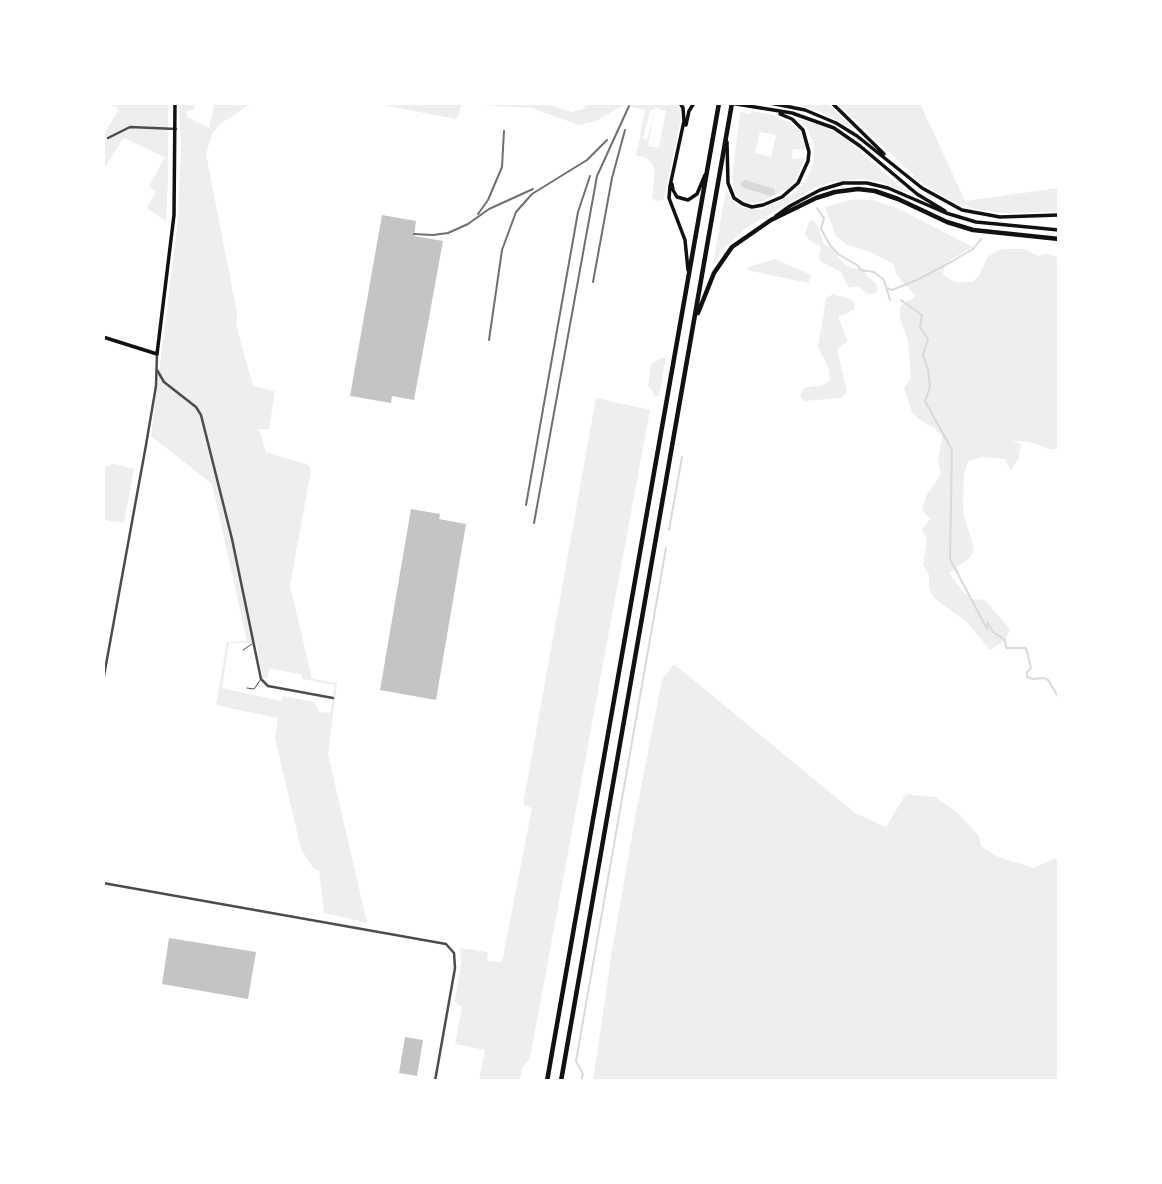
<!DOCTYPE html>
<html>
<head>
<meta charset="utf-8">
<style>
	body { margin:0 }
	#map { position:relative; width:1162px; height:1184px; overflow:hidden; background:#fff; font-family:"DM Sans",sans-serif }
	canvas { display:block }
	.frame { position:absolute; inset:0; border:105px solid #fff; pointer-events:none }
</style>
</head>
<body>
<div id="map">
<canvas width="1162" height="1184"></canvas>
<div class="frame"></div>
</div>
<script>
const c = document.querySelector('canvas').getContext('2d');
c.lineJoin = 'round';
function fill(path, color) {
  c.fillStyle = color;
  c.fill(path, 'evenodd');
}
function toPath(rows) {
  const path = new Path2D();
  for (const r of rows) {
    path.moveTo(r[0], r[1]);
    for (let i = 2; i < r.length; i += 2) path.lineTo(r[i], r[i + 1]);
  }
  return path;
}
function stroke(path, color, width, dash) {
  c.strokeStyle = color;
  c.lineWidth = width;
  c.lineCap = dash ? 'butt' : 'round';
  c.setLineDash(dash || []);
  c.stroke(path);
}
const green = toPath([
	[109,103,168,103,168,181,166,221,147,208,156,191,149,186,165,157,123,138,103,171,103,135,119,110],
	[179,103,196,103,193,110,187,111,187,117,209,128,215,103,252,103,220,124,212,134,206,154,237,313,236,325,253,386,275,391,269,429,259,429,266,452,308,465,311,470,290,586,312,679,337,683,328,754,367,923,324,913,319,870,313,868,301,849,275,738,278,718,216,705,227,642,247,641,212,484,151,436,178,220,181,147],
	[229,643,256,643,263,678,267,679,270,668,302,675,302,679,335,685,330,713,320,712,314,702,283,696,281,701,222,688],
	[373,103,543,103,572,112,583,109,588,103,675,103,679,107,681,118,664,200,656,201,652,198,655,171,652,164,646,157,636,156,645,110,624,105,596,121,579,125,531,108,462,104,458,117,455,119],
	[657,108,666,111,659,148,648,146,654,113,647,140,643,138,650,111],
	[790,103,827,103,855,130,821,112],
	[837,103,920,103,965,201,1059,188,1059,212,1000,213,971,208,950,200,923,184],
	[751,111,773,115,795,126,801,132,806,148,804,150,793,149,792,159,805,158,795,181,788,188,763,201,753,203,745,202,735,193,732,177,740,112,750,114],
	[760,132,776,135,771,157,755,153],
	[799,119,827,128,843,137,908,193,880,182,864,179,832,182,814,188,745,229,724,248,713,265,726,189,730,198,739,207,760,210,792,195,805,182,813,165,814,145,807,128],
	[854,199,872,200,897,208,973,247,945,263,943,275,955,282,972,282,978,277,988,256,1002,249,1025,249,1038,256,1045,254,1059,257,1059,447,1052,450,1033,443,1012,440,1021,444,1019,457,1011,471,1005,459,980,457,968,462,964,474,963,513,974,548,970,558,949,573,963,592,973,599,985,600,1010,629,1005,640,990,650,966,621,935,599,929,588,929,575,923,565,927,540,922,529,930,519,922,510,926,496,941,474,938,461,942,436,933,427,921,421,912,412,904,388,911,378,908,341,900,318,900,306,916,296,897,276,893,264,871,252,847,245,836,236,825,207],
	[813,220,818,227,824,244,831,248,844,264,851,268,863,269,867,276,877,284,877,293,867,294,858,286,849,288,841,272,821,262,819,259,821,246,810,241,805,234,809,221],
	[775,259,811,275,809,283,746,270,749,267],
	[833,294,853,300,855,304,853,310,838,317,848,341,837,349,847,392,841,398,804,401,800,395,804,388,823,385,830,380,828,367,818,347,826,298],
	[666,356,659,396,655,396,648,386,651,364],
	[596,398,650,410,530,1058,522,1068,520,1081,479,1081,485,1050,455,1044,462,1007,455,1002,461,963,460,948,488,952,487,961,502,962,532,808,523,805],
	[113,464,134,469,124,523,103,520,103,468],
	[674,664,855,813,886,827,906,794,935,797,957,812,979,836,981,846,998,857,1034,868,1055,858,1059,861,1059,1081,593,1081,612,951,636,813,662,680]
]);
const stream = toPath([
	[817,208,824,218,821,229,830,245,838,254,857,265,861,270,874,272,884,280,890,300],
	[886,288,892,290,919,279,951,262,973,249,981,239],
	[901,300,922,315,920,327,928,339,923,355,928,369,930,387,925,401,952,450,950,559,987,629,988,623,993,632,1005,640,1006,648,1026,648,1031,668,1027,672,1027,677,1033,679,1044,678,1048,680,1059,698],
	[669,530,682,457],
	[581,1081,583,1074,576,1061,666,548]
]);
const river = toPath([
	[745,184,771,192]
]);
const building = toPath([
	[382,215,416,221,414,236,443,241,414,400,392,396,391,403,350,396],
	[411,509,440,514,439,519,466,524,436,700,380,690],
	[169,938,256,952,248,999,162,984],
	[405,1037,423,1040,417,1076,399,1073]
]);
const service = toPath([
	[243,650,252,644],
	[247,688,254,689,261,679]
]);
const minor = toPath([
	[108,138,130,127,176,129],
	[157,370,164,382,196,407,201,415,232,539,261,679,268,686,333,698]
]);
const tertiary = toPath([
	[103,681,146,445,156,386,157,354],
	[103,883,446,944,454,953,455,968,435,1081]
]);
const secondary = toPath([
	[680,103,683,108,684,121,670,186,669,198,685,240,688,270],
	[730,103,792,113,834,128,860,146,917,194,945,211],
	[770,103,805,110,836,123,857,136,922,188,962,210,1000,217,1059,215],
	[832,103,884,154],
	[686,125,689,111,694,103],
	[727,142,728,183,734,198,743,204,752,207,763,205,782,197,798,183,808,161,809,152,803,130,792,119,780,114],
	[672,184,673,190,677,197,688,200,697,194,705,175],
	[776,216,790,206,820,190,843,183,867,183,888,188,946,213,976,222,1059,230],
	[103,337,157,354,174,215,175,103]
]);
const trunk = toPath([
	[698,313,714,273,732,247,771,220,816,198,835,192,858,189,875,191,898,199,947,222,973,230,1059,239],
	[547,1081,719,103],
	[561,1081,732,103]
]);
const rail = toPath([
	[478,214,488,200,502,167,504,131],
	[414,234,433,235,448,233,468,224,489,209,533,189],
	[593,282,612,178,625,130],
	[489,340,502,250,516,212,532,194,587,160,607,140],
	[526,505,578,212,590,176],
	[534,523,597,176,629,106]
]);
fill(green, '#eee');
stroke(stream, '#d9d9d9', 2);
stroke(river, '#d9d9d9', 8);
fill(building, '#c4c4c4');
stroke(service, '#4c4c4c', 1);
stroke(minor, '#4c4c4c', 2.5);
stroke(tertiary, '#4c4c4c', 2.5);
stroke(secondary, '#111', 3.5);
stroke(trunk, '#111', 4.5);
stroke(rail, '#707070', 2);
</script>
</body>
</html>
